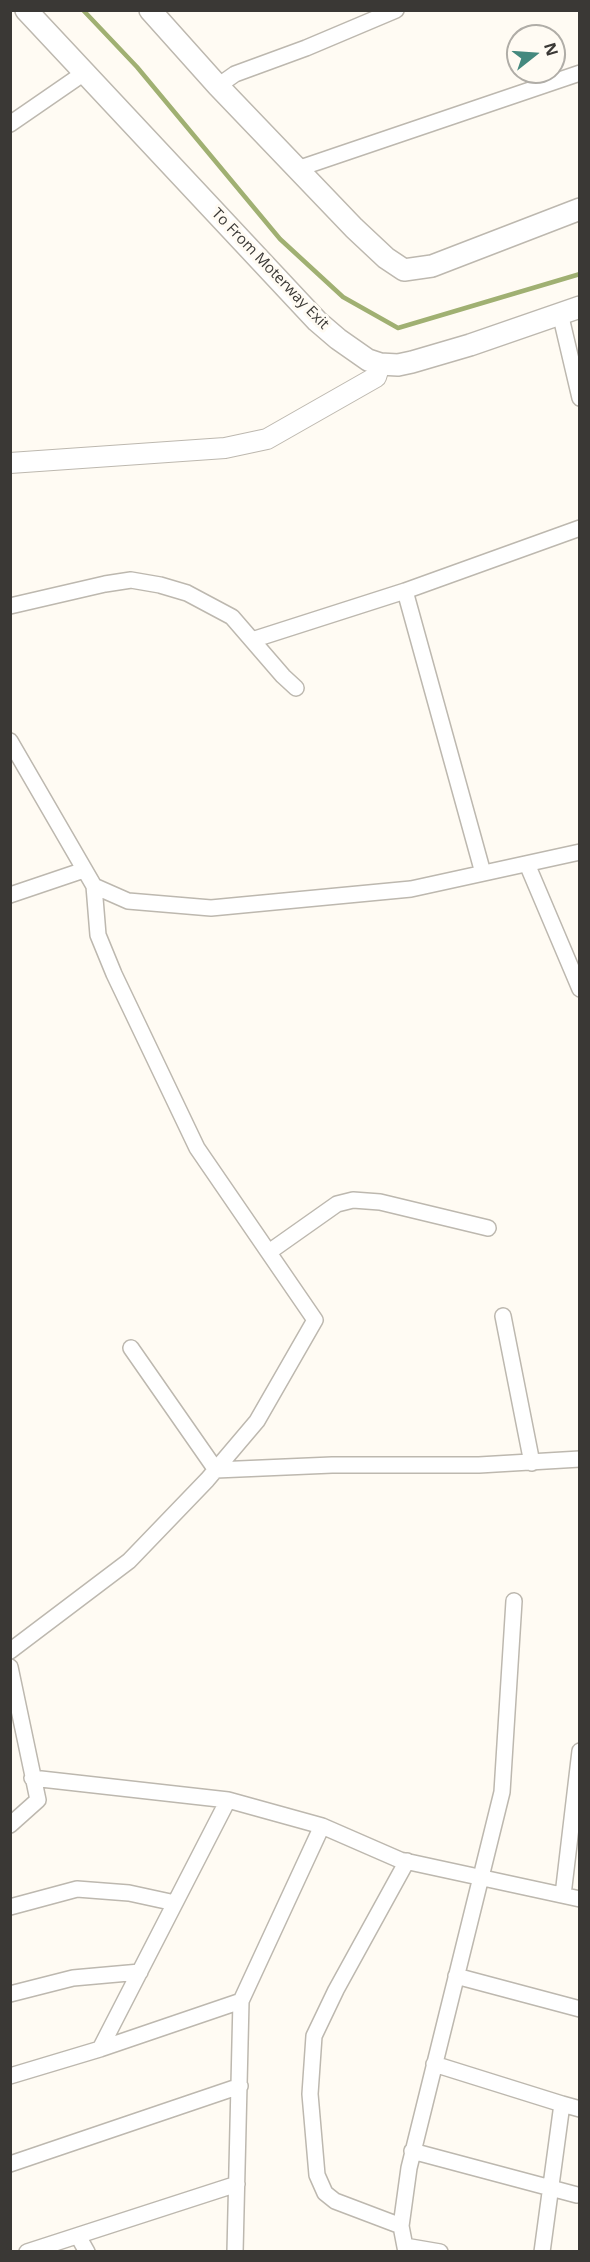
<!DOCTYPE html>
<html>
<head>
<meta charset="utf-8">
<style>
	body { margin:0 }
	#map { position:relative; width:590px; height:2262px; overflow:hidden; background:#fffbf3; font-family:"Open Sans",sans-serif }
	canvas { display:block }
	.frame { position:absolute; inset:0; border:12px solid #3a3835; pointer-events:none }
	.north { position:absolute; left:506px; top:24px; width:60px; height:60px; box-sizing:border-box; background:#fffbf3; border:2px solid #b0ada7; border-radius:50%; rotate:73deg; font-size:16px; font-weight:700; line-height:24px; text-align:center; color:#3a3835 }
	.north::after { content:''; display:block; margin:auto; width:21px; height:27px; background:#44897e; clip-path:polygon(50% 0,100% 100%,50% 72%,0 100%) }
</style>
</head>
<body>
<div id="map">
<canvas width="590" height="2262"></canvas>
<div class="frame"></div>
<div class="north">N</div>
</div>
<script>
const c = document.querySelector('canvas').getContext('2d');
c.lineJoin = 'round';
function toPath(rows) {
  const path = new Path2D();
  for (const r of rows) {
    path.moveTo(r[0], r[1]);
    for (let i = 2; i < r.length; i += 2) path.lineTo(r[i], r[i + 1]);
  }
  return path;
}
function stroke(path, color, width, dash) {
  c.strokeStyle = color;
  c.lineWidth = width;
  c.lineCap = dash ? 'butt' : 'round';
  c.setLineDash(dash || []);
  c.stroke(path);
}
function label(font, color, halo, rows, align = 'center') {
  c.font = font + ' "Open Sans",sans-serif';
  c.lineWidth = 6;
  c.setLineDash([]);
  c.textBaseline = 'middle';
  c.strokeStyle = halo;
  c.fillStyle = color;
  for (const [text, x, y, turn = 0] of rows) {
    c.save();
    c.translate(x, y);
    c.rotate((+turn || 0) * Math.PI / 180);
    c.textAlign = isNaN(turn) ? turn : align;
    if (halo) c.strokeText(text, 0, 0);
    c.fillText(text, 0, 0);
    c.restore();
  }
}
const stream = toPath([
	[83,10,137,67,280,239,343,297,398,328,580,274]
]);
const minor = toPath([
	[218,86,235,74,306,48,396,10],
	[10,124,84,73],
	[297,169,580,73],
	[560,313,580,398],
	[405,591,580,528],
	[10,606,105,584,131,580,160,585,187,593,232,617,283,676,296,688],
	[252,640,405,591,483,873],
	[10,741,94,886,128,901,211,908,411,889,580,852],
	[527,864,580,989],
	[10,895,84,870],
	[269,1252,337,1204,353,1200,380,1202,488,1228],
	[503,1316,532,1463],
	[131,1348,216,1470,332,1465,479,1465,580,1459],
	[10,1651,129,1561,207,1480,257,1421,315,1320,197,1148,114,974,98,935,94,886],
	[10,1667,38,1800,10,1825],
	[32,1778,228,1800,322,1826,400,1860,580,1899],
	[563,1895,580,1751],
	[10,1907,77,1889,129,1893,175,1903],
	[456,1976,580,2009],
	[10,1994,73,1978,140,1972],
	[100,2049,228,1800],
	[434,2064,562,2104,542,2252],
	[10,2076,100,2049,241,2001],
	[562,2104,580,2109],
	[412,2151,577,2195],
	[10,2164,240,2086],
	[401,2226,335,2201,325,2193,317,2175,310,2094,314,2036,336,1990,407,1861],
	[78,2236,87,2252],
	[405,2246,440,2252],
	[27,2252,237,2184],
	[235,2252,241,2001,322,1826],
	[406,2252,401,2226,409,2168,502,1792,514,1601]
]);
const tertiary = toPath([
	[10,463,225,448,267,439,376,377,380,364]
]);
const secondary = toPath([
	[26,10,317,321,338,339,368,360,380,364,398,365,412,362,470,345,580,307],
	[150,10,218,86,354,228,386,258,404,270,432,266,580,209]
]);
const streetNames = [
	["To From Moterway Exit",270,269,46]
];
stroke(stream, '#a0b072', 4.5);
stroke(minor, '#bdb8af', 18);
stroke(tertiary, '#bdb8af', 22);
stroke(secondary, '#bdb8af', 24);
stroke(minor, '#fff', 15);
stroke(tertiary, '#fff', 20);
stroke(secondary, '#fff', 21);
label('15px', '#3a3835', '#fffbf3', streetNames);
</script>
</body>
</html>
